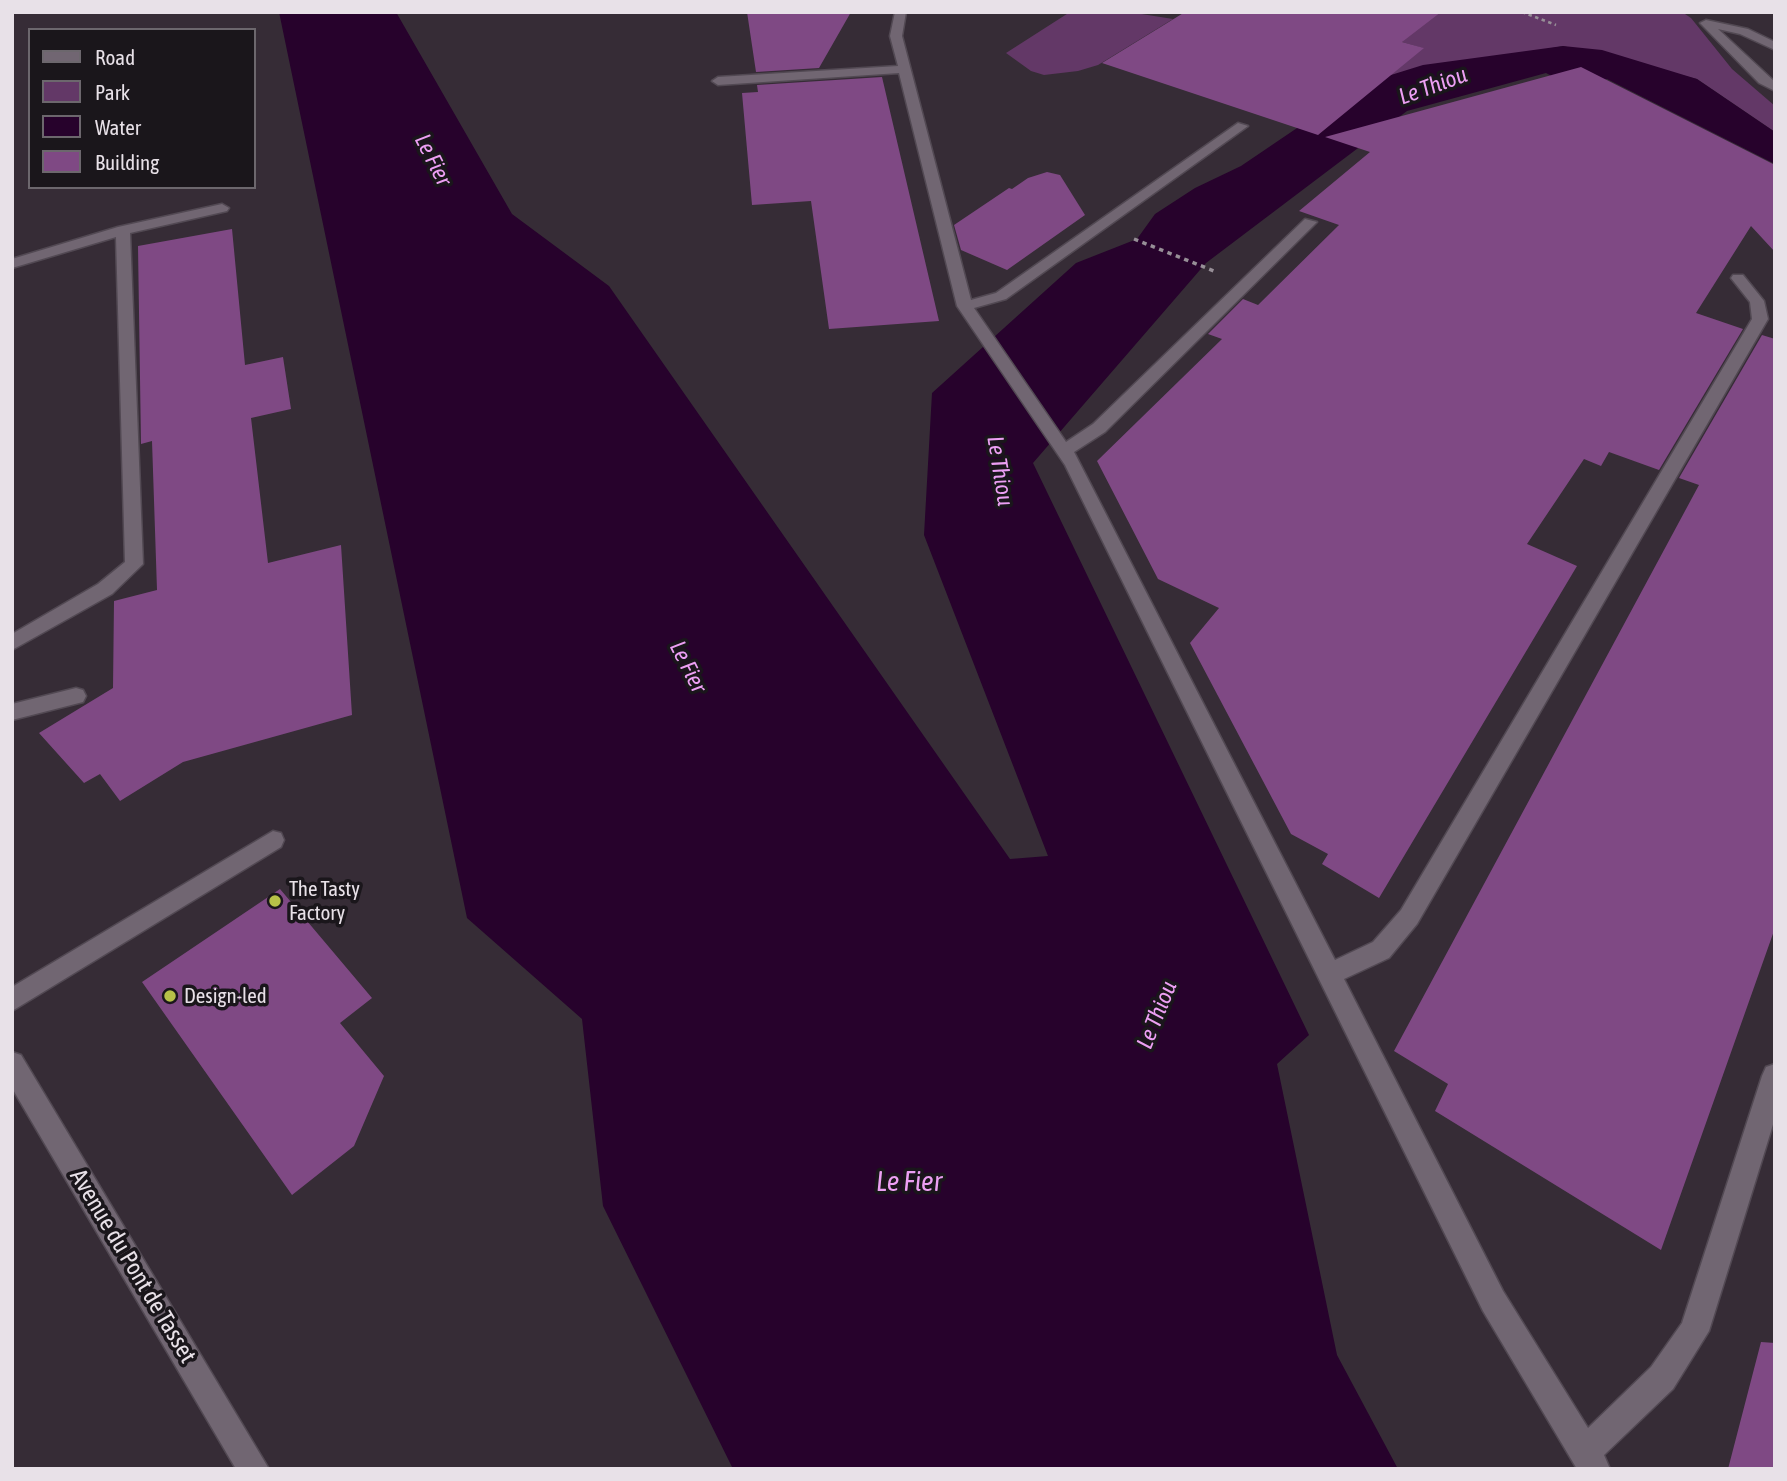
<!DOCTYPE html>
<html>
<head>
<meta charset="utf-8">
<style>
	body { margin:0 }
	#map { position:relative; width:1787px; height:1481px; overflow:hidden; background:#362c36; font-family:"Asap Condensed",sans-serif }
	canvas { display:block }
	.frame { position:absolute; inset:0; border:14px solid #e8e1e8; pointer-events:none }
	.legend { position:absolute; left:28px; top:28px; width:228px; height:161px; box-sizing:border-box; background:#1a161b; border:2px solid #6c676d; margin:0; padding:9px 12px; list-style:none; font-size:21px; color:#e8e1e8 }
	.legend li { display:flex; align-items:center; gap:14px; height:35px }
	.legend b { width:35px; border:2px solid #6c676d }
</style>
</head>
<body>
<div id="map">
<canvas width="1787" height="1481"></canvas>
<div class="frame"></div>
<ul class="legend">
<li><b style="height:9px;background:#716672"></b>Road</li>
<li><b style="height:19px;background:#633867"></b>Park</li>
<li><b style="height:19px;background:#27022c"></b>Water</li>
<li><b style="height:19px;background:#7f4984"></b>Building</li>
</ul>
</div>
<script>
const c = document.querySelector('canvas').getContext('2d');
c.lineJoin = 'round';
function fill(path, color) {
  c.fillStyle = color;
  c.fill(path, 'evenodd');
}
function toPath(rows) {
  const path = new Path2D();
  for (const r of rows) {
    path.moveTo(r[0], r[1]);
    for (let i = 2; i < r.length; i += 2) path.lineTo(r[i], r[i + 1]);
  }
  return path;
}
function stroke(path, color, width, dash) {
  c.strokeStyle = color;
  c.lineWidth = width;
  c.lineCap = dash ? 'butt' : 'round';
  c.setLineDash(dash || []);
  c.stroke(path);
}
function label(font, color, halo, rows, align = 'center') {
  c.font = font + ' "Asap Condensed",sans-serif';
  c.lineWidth = 7;
  c.setLineDash([]);
  c.textBaseline = 'middle';
  c.strokeStyle = halo;
  c.fillStyle = color;
  for (const [text, x, y, turn = 0] of rows) {
    c.save();
    c.translate(x, y);
    c.rotate((+turn || 0) * Math.PI / 180);
    c.textAlign = isNaN(turn) ? turn : align;
    if (halo) c.strokeText(text, 0, 0);
    c.fillText(text, 0, 0);
    c.restore();
  }
}
const green = toPath([
	[1070,12,1129,12,1173,19,1098,65,1078,71,1044,75,1031,71,1006,53],
	[1422,12,1682,12,1691,18,1732,69,1775,106,1775,132,1697,79,1563,46,1362,84,1423,48,1402,42]
]);
const water = toPath([
	[279,12,396,12,512,214,609,286,1010,859,1048,856,924,535,932,393,1076,263,1137,239,1155,214,1195,188,1241,166,1362,84,1423,65,1563,46,1602,50,1697,79,1775,132,1775,164,1607,79,1596,82,1559,80,1546,73,1407,111,1206,263,1033,463,1309,1035,1277,1064,1337,1355,1398,1469,733,1469,603,1206,582,1019,467,918]
]);
const building = toPath([
	[747,12,851,12,819,68,756,72],
	[1185,12,1441,12,1402,42,1424,48,1318,135,1102,63],
	[1581,67,1775,165,1775,252,1751,226,1696,313,1743,329,1659,470,1609,452,1601,466,1584,459,1527,544,1577,566,1379,898,1322,864,1328,854,1291,834,1190,643,1219,608,1158,579,1097,461,1222,339,1208,334,1243,299,1258,305,1339,225,1299,211,1370,152,1325,137],
	[882,77,939,321,829,329,811,201,752,205,742,93,758,92,757,85],
	[1047,172,1060,175,1085,215,1007,270,961,250,954,225,1009,188,1012,189,1028,178],
	[232,229,245,365,283,357,291,409,251,418,268,563,341,545,352,715,183,762,120,801,100,774,84,783,39,733,113,688,114,601,157,590,152,441,141,444,138,246],
	[1762,335,1775,339,1775,928,1661,1250,1435,1111,1448,1084,1394,1051,1699,485,1679,478],
	[280,889,372,998,340,1023,384,1076,354,1146,292,1195,142,982],
	[1761,1342,1775,1343,1775,1469,1728,1469]
]);
const pathFar1 = toPath([
	[1522,12,1556,25]
]);
const path = toPath([
	[1134,239,1214,271]
]);
const lane = toPath([
	[895,12,906,12,902,36,971,300,996,293,1238,123,1248,126,1006,299,974,308,1066,442,1093,424,1305,219,1317,222,1105,432,1074,452,1335,960,1373,942,1401,910,1752,319,1750,302,1731,278,1733,275,1743,275,1764,301,1768,319,1417,924,1389,958,1344,979,1503,1291,1588,1428,1651,1367,1682,1323,1762,1076,1766,1067,1775,1064,1775,1118,1709,1331,1673,1389,1604,1455,1610,1469,1577,1469,1483,1311,1065,465,957,306,899,73,718,85,712,81,718,77,898,66,890,36,895,12],
	[1706,20,1748,29,1775,42,1775,50,1740,34,1718,29,1775,82,1775,91,1759,83,1702,25,1700,23,1706,20],
	[222,204,229,208,227,211,130,233,143,564,112,594,12,650,12,634,98,584,125,562,116,237,12,268,12,259,118,227,222,204],
	[76,688,83,690,86,696,83,702,12,720,12,704,76,688],
	[273,831,281,833,284,840,281,847,12,1011,12,987,273,831]
]);
const secondary = toPath([
	[12,1052,21,1055,269,1469,236,1469,12,1088,12,1052]
]);
const markers = [
	[275,901,7,"#b7c148"],
	[170,996,7,"#b7c148"]
];
const poiNames = [
	["The Tasty",289,889],
	["Factory",289,913],
	["Design-led",184,996]
];
const waterNames = [
	["Le Thiou",1433,86,-20],
	["Le Fier",433,160,63],
	["Le Thiou",1000,471,81],
	["Le Fier",688,667,63],
	["Le Thiou",1157,1015,-68]
];
const nearStreetnames = [
	["Avenue du Pont de Tasset",133,1266,59]
];
const nearWaternames = [
	["Le Fier",909,1182]
];
fill(green, '#633867');
fill(water, '#27022c');
fill(building, '#7f4984');
stroke(lane, '#524953', 3);
stroke(secondary, '#524953', 3);
stroke(pathFar1, '#978f97', 2.5, [3.5, 3.5]);
stroke(path, '#978f97', 3.5, [4.5, 4.5]);
fill(lane, '#716672');
fill(secondary, '#716672');
for (const [x, y, r, color] of markers) {
  const dot = new Path2D();
  dot.arc(x, y, r, 0, 2 * Math.PI);
  c.fillStyle = color;
  c.fill(dot);
  stroke(dot, '#1a161b', 2.5);
}
label('21px', '#e8e1e8', '#1a161b', poiNames, 'left');
label('italic 23px', '#ec9ff3', '#1a161b', waterNames);
label('24px', '#e8e1e8', '#1a161b', nearStreetnames);
label('italic 28px', '#ec9ff3', '#1a161b', nearWaternames);
</script>
</body>
</html>
